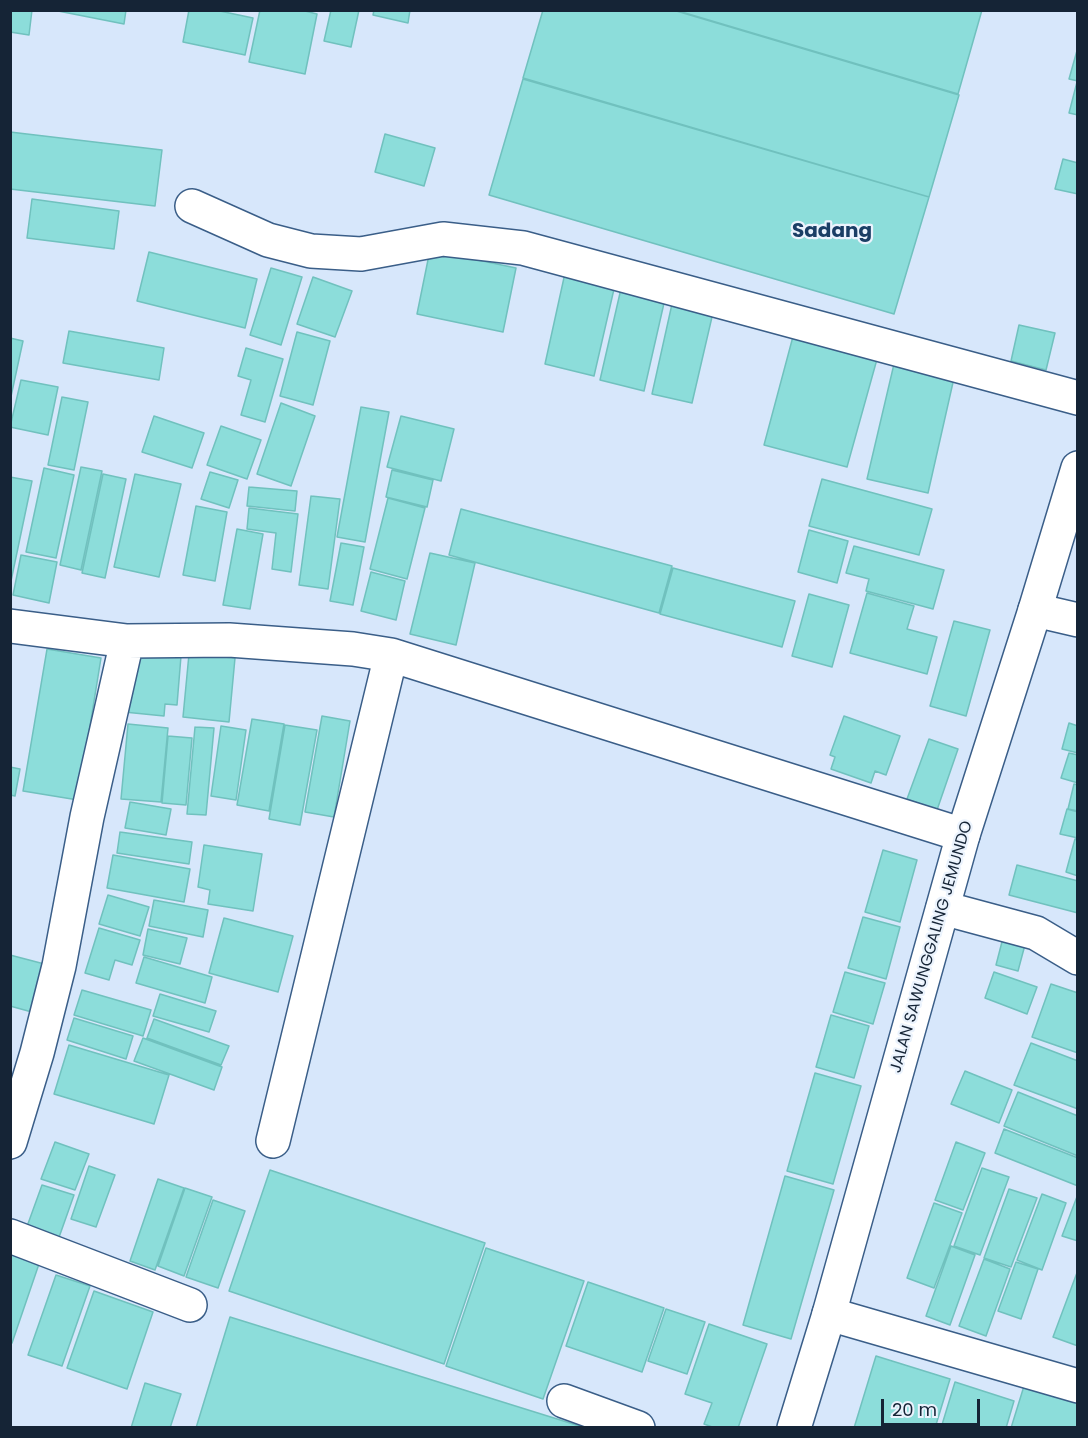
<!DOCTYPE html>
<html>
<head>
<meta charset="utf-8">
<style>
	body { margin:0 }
	#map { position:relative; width:1088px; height:1438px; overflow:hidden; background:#d7e7fb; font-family:Poppins,sans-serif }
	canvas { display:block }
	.frame { position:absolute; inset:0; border:12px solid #152436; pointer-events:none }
	.scale { position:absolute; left:881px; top:1399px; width:99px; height:27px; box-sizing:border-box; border:3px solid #152436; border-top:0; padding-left:8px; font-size:18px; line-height:21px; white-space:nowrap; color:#152436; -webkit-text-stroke:4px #ebf3fd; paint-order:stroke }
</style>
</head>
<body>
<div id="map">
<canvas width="1088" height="1438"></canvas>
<div class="frame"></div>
<div class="scale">20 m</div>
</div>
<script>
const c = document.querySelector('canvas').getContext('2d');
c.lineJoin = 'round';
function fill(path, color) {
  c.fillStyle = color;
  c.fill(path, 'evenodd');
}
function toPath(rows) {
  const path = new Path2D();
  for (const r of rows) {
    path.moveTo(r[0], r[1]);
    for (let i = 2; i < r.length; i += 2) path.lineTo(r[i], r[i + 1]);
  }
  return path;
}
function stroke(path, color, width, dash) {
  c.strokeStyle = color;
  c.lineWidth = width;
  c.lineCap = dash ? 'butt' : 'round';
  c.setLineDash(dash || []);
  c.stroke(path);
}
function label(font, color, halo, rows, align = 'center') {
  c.font = font + ' Poppins,sans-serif';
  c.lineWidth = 4.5;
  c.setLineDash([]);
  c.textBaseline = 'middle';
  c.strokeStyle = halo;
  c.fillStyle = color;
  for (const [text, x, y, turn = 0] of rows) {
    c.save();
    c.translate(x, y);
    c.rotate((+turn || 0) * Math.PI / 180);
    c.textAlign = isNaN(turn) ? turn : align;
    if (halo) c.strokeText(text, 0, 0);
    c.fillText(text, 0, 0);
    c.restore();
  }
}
const building = toPath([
	[10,10,32,10,29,35,10,32,10,10],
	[53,10,126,10,124,24,53,10],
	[189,10,215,10,253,18,245,55,183,42,189,10],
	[260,10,301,10,317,14,305,74,249,62,260,10],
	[331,10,359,10,351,47,324,41,331,10],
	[374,10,410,10,408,23,373,15,374,10],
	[543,10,673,10,959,95,929,197,523,78,543,10],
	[675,10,982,10,958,94,675,10],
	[1078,47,1078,81,1069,79,1078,47],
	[523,79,929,197,894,314,489,195,523,79],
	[1077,82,1078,82,1078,115,1069,113,1077,82],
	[10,132,162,150,155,206,10,189,10,132],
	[385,134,435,148,424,186,375,172,385,134],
	[1063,159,1078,163,1078,194,1055,189,1063,159],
	[32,199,119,211,114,249,27,238,32,199],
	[430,250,516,268,503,332,417,314,430,250],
	[149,252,257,279,245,328,137,301,149,252],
	[567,264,617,276,594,376,545,364,567,264],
	[271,268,302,277,281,345,250,335,271,268],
	[313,277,352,291,335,337,297,324,313,277],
	[623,280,667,290,644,391,600,380,623,280],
	[674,295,715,304,692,403,652,394,674,295],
	[1019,325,1055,333,1046,370,1011,361,1019,325],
	[795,329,879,352,847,467,764,445,795,329],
	[69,331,164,348,159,380,63,363,69,331],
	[297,332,330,341,313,405,280,396,297,332],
	[10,338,23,341,10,401,10,338],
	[246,348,283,359,265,422,241,415,251,380,238,376,246,348],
	[894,364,954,378,928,493,867,479,894,364],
	[21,380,58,387,48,435,10,427,21,380],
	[62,397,88,402,74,470,48,465,62,397],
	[281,403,315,416,291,486,257,474,281,403],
	[361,407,389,412,365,542,337,537,361,407],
	[154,416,204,433,192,468,142,452,154,416],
	[401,416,454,429,441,481,387,467,401,416],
	[221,426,261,440,247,479,207,465,221,426],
	[81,467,102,471,81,570,60,565,81,467],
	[44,468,74,475,56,558,26,552,44,468],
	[392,470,433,480,427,507,386,497,392,470],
	[210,472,238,480,229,508,201,499,210,472],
	[103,474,126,479,105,578,82,573,103,474],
	[135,474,181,484,159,577,114,567,135,474],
	[10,477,32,481,11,581,10,581,10,477],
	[822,479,932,509,919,555,809,526,822,479],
	[249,487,297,491,295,511,247,506,249,487],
	[311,496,340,499,328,589,299,585,311,496],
	[388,498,425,508,407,579,370,569,388,498],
	[196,506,227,512,215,581,183,575,196,506],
	[249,508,298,514,291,572,272,569,276,533,247,529,249,508],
	[461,509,672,566,659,613,449,555,461,509],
	[237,529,263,534,250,609,223,605,237,529],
	[809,530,848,541,837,583,798,572,809,530],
	[341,543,364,547,353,605,330,601,341,543],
	[854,546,944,570,933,609,866,591,869,579,846,573,854,546],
	[430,553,475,563,456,645,410,634,430,553],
	[21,555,57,562,49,603,13,595,21,555],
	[673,568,795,601,782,647,660,614,673,568],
	[371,572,405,581,396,620,361,611,371,572],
	[867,593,914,606,907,629,937,637,927,674,850,653,867,593],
	[809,594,849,605,832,667,792,656,809,594],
	[954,621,990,630,966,716,930,706,954,621],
	[47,649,101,658,78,800,23,791,47,649],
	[130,651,181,656,177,705,165,704,164,716,124,712,130,651],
	[189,654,235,658,229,722,183,717,189,654],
	[322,716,350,721,334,817,305,812,322,716],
	[844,716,900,736,886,775,875,771,871,783,831,769,835,757,830,755,844,716],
	[252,719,284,724,269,811,237,805,252,719],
	[1069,723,1078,726,1078,753,1062,749,1069,723],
	[128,724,168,728,161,802,121,799,128,724],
	[285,725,317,730,300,825,269,819,285,725],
	[221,726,246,730,236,800,211,796,221,726],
	[195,727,214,728,206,815,187,814,195,727],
	[168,736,192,738,186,805,162,803,168,736],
	[929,739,958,749,937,810,907,799,929,739],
	[1069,753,1078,755,1078,783,1061,778,1069,753],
	[10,767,20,769,15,796,10,795,10,767],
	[1074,784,1078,785,1078,811,1068,809,1074,784],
	[130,802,171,809,166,835,125,828,130,802],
	[1067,809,1078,812,1078,838,1060,834,1067,809],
	[120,832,192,842,189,864,117,853,120,832],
	[1075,839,1078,840,1078,876,1066,872,1075,839],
	[204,845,262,854,253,911,208,904,210,890,198,887,204,845],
	[883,850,917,860,900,922,865,912,883,850],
	[113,855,190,869,184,902,107,888,113,855],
	[1017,865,1078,881,1078,913,1009,895,1017,865],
	[108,895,149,907,140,936,99,924,108,895],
	[154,900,208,910,203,937,149,926,154,900],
	[863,917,900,927,886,979,848,968,863,917],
	[224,918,293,936,278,992,209,973,224,918],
	[99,928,140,940,132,965,115,960,109,980,85,973,99,928],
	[148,929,187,938,180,964,143,955,148,929],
	[1004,934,1026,941,1018,971,996,965,1004,934],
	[10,955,52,966,39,1014,10,1006,10,955],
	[144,957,212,977,205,1003,136,983,144,957],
	[845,972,885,983,873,1024,833,1012,845,972],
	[994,972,1037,987,1027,1014,985,998,994,972],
	[1051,984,1078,993,1078,1053,1032,1037,1051,984],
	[82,990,151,1010,143,1036,74,1015,82,990],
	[160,994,216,1011,209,1032,153,1016,160,994],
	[831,1015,869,1026,854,1078,816,1067,831,1015],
	[74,1018,133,1036,126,1059,67,1040,74,1018],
	[154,1019,229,1046,221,1065,147,1038,154,1019],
	[143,1038,222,1067,214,1090,134,1061,143,1038],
	[1031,1043,1078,1061,1078,1109,1014,1085,1031,1043],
	[69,1045,169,1075,154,1124,54,1094,69,1045],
	[965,1071,1012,1090,999,1123,951,1104,965,1071],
	[815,1073,861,1086,833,1184,787,1171,815,1073],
	[1018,1092,1078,1116,1078,1156,1004,1126,1018,1092],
	[1004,1129,1078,1158,1078,1186,995,1153,1004,1129],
	[55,1142,89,1154,75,1190,41,1179,55,1142],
	[956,1142,985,1153,963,1210,935,1200,956,1142],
	[89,1166,115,1175,96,1227,71,1219,89,1166],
	[982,1168,1009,1177,980,1255,954,1246,982,1168],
	[270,1170,485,1243,444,1364,229,1291,270,1170],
	[785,1176,834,1190,791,1339,743,1325,785,1176],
	[158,1179,184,1188,155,1270,130,1261,158,1179],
	[42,1185,74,1195,57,1243,25,1232,42,1185],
	[185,1188,212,1197,184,1276,158,1266,185,1188],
	[1009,1189,1037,1198,1011,1267,984,1258,1009,1189],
	[1042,1194,1066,1203,1042,1270,1017,1260,1042,1194],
	[1078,1194,1078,1241,1062,1236,1078,1194],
	[213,1200,245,1211,218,1288,186,1277,213,1200],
	[934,1203,962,1213,934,1288,907,1278,934,1203],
	[951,1246,975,1255,950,1325,926,1316,951,1246],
	[486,1248,584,1281,543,1399,446,1366,486,1248],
	[10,1251,40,1261,12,1343,10,1343,10,1251],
	[984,1259,1010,1269,986,1336,959,1326,984,1259],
	[1016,1262,1038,1269,1021,1319,998,1311,1016,1262],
	[1078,1270,1078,1346,1053,1337,1078,1270],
	[56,1275,90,1286,62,1366,28,1355,56,1275],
	[588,1282,664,1308,642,1372,566,1346,588,1282],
	[94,1291,153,1312,127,1389,67,1368,94,1291],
	[666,1309,705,1322,687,1374,648,1361,666,1309],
	[230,1317,586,1428,196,1428,230,1317],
	[709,1324,767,1344,738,1428,715,1428,704,1424,712,1403,685,1394,709,1324],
	[876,1356,950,1379,935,1428,854,1428,876,1356],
	[955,1382,1014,1401,1006,1428,941,1428,955,1382],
	[145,1383,181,1394,170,1428,131,1428,145,1383],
	[1024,1386,1078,1402,1078,1428,1011,1428,1024,1386]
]);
const minor = toPath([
	[192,206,268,240,311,251,361,254,443,239,523,248,1078,398],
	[1035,610,1078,620],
	[10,626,127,641,229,640,353,649,391,655,963,835],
	[943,908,1036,933,1078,958],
	[273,1141,391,655],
	[10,1142,37,1053,59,966,87,817,127,641],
	[10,1236,190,1305],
	[829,1314,1078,1386],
	[564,1401,638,1428]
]);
const major = toPath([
	[794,1428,829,1314,963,835,1035,610,1078,468]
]);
const streetNames = [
	["JALAN SAWUNGGALING JEMUNDO",932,947,-74]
];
const quarterNames = [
	["Sadang",832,232]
];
fill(building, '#8cddda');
stroke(building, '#70c1be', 1.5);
stroke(minor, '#3a5e88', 36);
stroke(major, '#3a5e88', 36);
stroke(minor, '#fff', 33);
stroke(major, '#fff', 33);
label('16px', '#152436', '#ebf3fd', streetNames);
label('bold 20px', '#1a3e65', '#ebf3fd', quarterNames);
</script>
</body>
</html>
